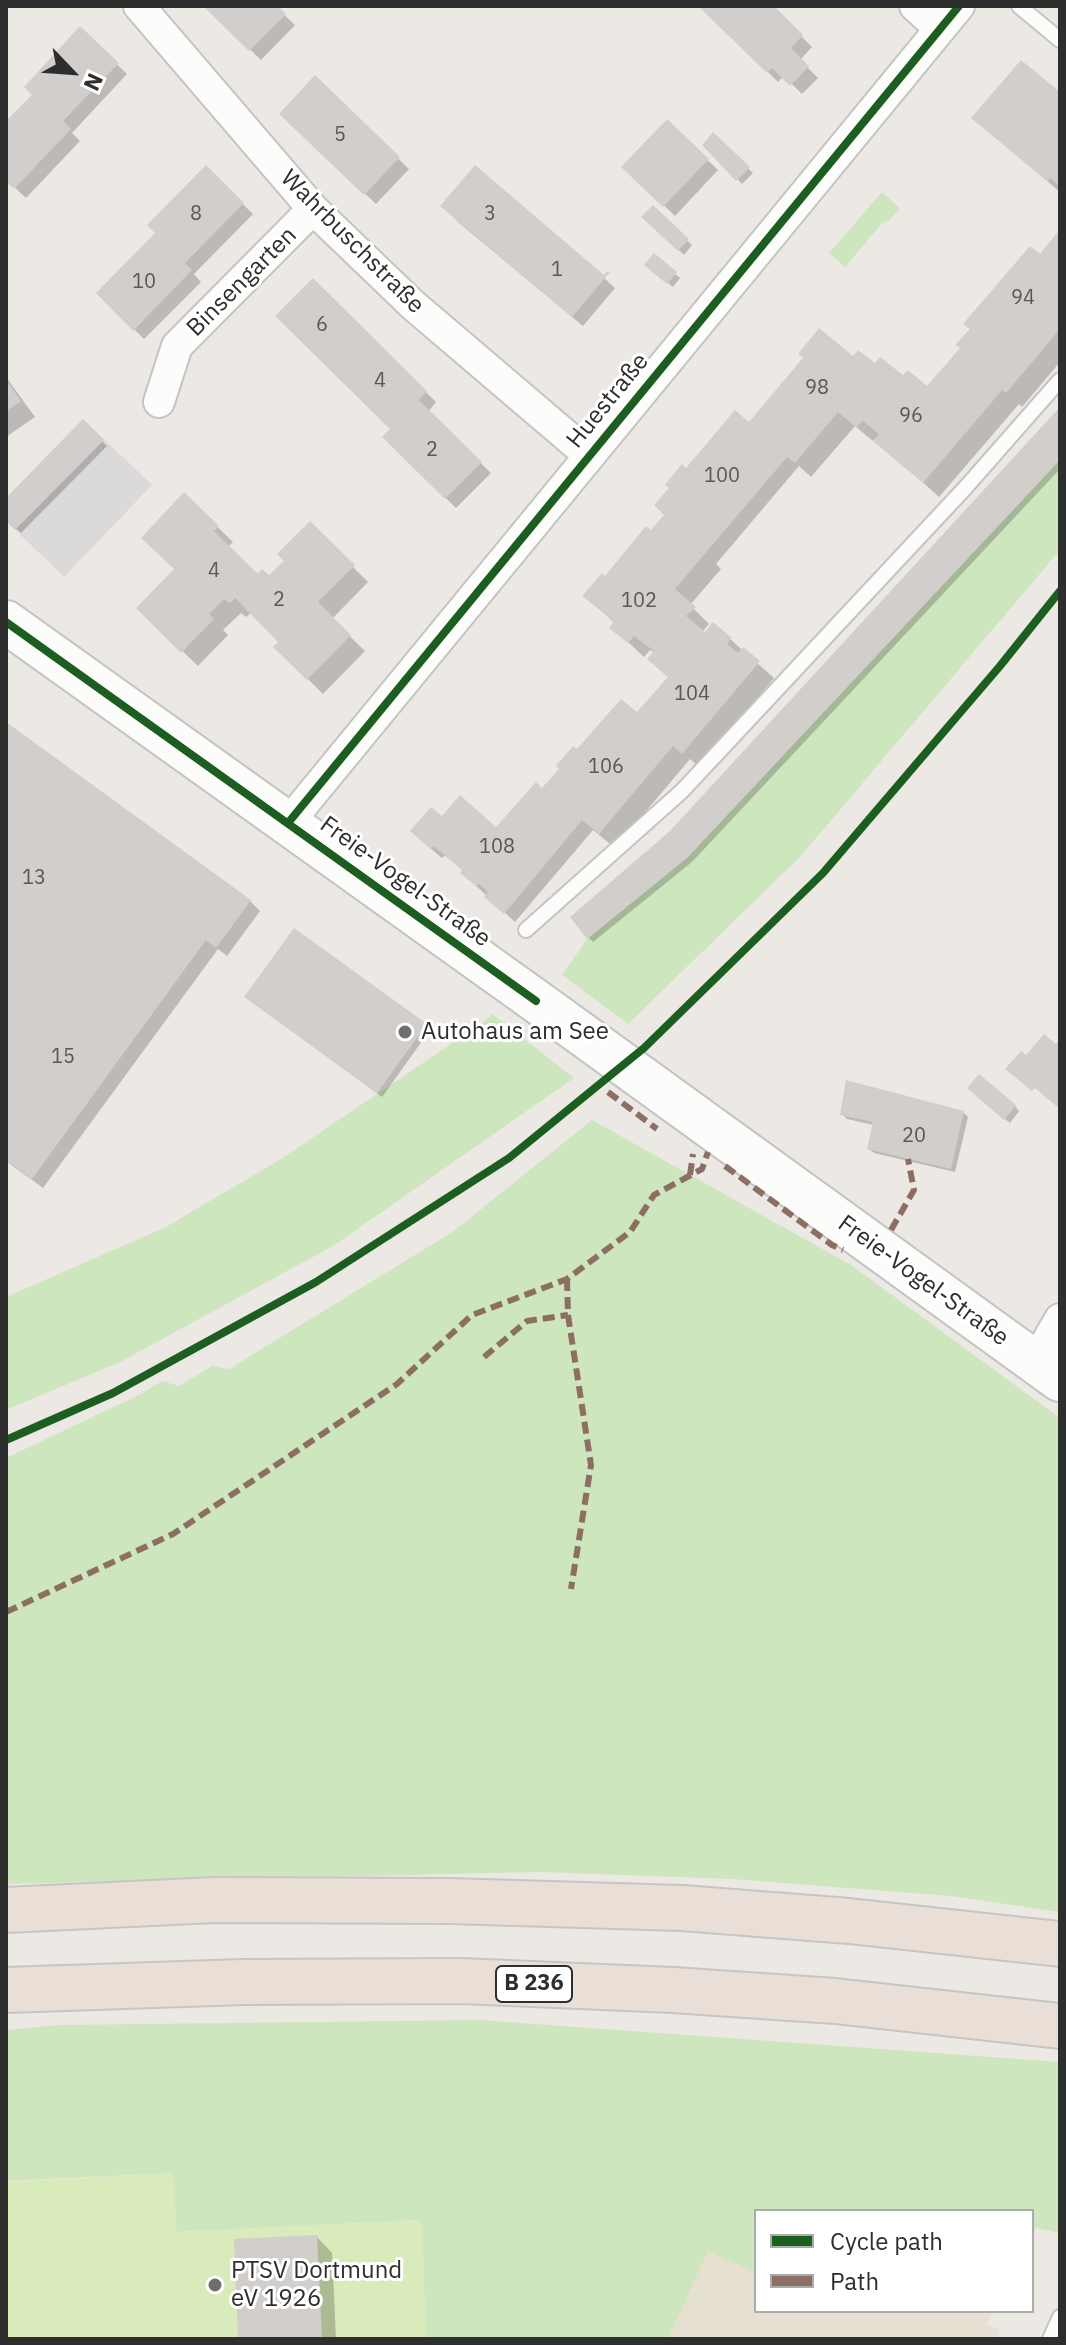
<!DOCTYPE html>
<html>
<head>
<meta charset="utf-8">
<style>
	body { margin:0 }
	#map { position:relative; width:1066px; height:2345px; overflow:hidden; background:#ece8e4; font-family:"IBM Plex Sans",sans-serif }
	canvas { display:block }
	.frame { position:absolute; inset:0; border:8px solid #2e2e2e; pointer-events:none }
	.legend { position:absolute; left:754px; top:2209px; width:280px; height:104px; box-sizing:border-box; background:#fff; border:2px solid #ababab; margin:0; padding:10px 14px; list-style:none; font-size:24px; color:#2e2e2e }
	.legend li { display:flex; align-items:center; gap:16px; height:40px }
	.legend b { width:40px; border:2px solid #ababab }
	.north { position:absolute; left:32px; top:32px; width:80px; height:80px; -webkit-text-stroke:6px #fff; paint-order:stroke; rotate:115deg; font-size:22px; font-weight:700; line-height:32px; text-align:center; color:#2e2e2e }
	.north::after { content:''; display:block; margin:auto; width:28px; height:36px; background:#2e2e2e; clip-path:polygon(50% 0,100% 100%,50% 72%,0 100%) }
</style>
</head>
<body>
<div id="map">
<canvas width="1066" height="2345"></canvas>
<div class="frame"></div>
<ul class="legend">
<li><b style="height:10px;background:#1b5e20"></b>Cycle path</li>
<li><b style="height:10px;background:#8d6e63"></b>Path</li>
</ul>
<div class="north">N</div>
</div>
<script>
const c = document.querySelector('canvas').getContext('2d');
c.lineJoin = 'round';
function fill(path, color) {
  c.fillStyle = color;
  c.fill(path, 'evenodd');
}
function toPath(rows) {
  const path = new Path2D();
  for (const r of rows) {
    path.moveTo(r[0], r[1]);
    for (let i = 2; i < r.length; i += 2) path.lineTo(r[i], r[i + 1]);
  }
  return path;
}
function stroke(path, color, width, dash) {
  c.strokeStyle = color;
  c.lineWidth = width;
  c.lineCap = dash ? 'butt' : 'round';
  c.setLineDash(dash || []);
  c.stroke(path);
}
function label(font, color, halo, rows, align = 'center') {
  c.font = font + ' "IBM Plex Sans",sans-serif';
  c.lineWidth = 6;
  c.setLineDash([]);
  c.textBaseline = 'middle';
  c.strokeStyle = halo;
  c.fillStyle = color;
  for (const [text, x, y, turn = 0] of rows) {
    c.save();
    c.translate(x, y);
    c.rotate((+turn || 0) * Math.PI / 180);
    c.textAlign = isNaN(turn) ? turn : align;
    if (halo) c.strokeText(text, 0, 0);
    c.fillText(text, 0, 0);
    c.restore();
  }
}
const industrial = toPath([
	[83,419,152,485,64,577,6,521,6,498]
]);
const education = toPath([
	[756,2221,756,2311,993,2311,987,2324,1000,2330,996,2339,426,2339]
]);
const green = toPath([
	[882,192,900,208,889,221,883,222,845,267,829,253],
	[1060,459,1060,550,800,857,628,1024,562,975,587,939,687,858],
	[492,1014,574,1078,333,1246,120,1362,6,1410,6,1297,164,1228,281,1159,482,1023],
	[592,1120,851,1265,1060,1418,1060,1912,950,1896,732,1879,540,1872,6,1884,6,1458,141,1394,162,1381,179,1386,212,1366,229,1369,454,1231],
	[480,2020,1060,2062,1060,2233,1036,2228,1032,2238,1032,2211,756,2211,756,2273,708,2251,668,2339,426,2339,421,2220,176,2232,173,2173,6,2181,6,2030,59,2025]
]);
const pitch = toPath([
	[173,2173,177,2232,422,2220,426,2339,6,2339,6,2182]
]);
const shadow = toPath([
	[205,6,275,6,295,25,261,60],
	[701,6,771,6,812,47,800,60,818,78,802,94,784,76,778,82],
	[80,29,127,74,72,133,80,141,26,198,6,179,6,123,34,95],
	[315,78,409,169,376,204,282,114],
	[1060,94,1060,192,974,118],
	[667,122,718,170,675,216,624,167],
	[713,135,753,173,742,184,705,145],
	[206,168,253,214,194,274,201,282,144,339,98,293,158,233],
	[443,206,604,278,615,288,583,326,458,222],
	[653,208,692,245,684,255,644,217],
	[1060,232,1060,362,1022,407,1019,404,939,497,875,439,873,441,855,426,811,477,799,466,716,564,721,569,690,605,709,624,702,632,730,639,774,678,699,767,690,759,615,848,593,830,515,922,473,883,464,871,445,855,442,858,423,842,442,819,496,830,543,791,578,752,637,715,670,678,655,653,650,650,644,657,612,627,615,623,584,596,605,579,666,515,686,471,759,434,853,359,928,389],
	[651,269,675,274,680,278,673,287],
	[313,281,436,402,428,412,491,473,456,508,384,437,393,429],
	[6,377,35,417,6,437],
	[1060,410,1060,469,692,862,593,942,588,937,671,832],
	[83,422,107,446,21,533,6,519,6,500],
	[184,495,233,542,228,547,258,576,269,578,286,561,310,524,368,582,332,619,365,651,323,694,276,647,281,642,252,612,246,617,241,613,223,630,228,635,198,666,138,608,177,570],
	[6,725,250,901,260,911,227,956,218,949,43,1188,6,1161],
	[251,1001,426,1026,430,1030,382,1097],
	[974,1093,1015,1106,1019,1111,1010,1123],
	[963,1112,968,1117,955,1172,874,1153,869,1149,874,1125,847,1119,842,1114],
	[317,2237,332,2253,336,2339,240,2339]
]);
const building = toPath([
	[203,6,278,6,286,14,249,51],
	[698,6,774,6,803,35,791,48,809,66,790,86,772,68,767,73],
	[80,26,119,63,63,121,71,129,14,189,6,182,6,121,32,95,24,87],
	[1021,60,1060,92,1060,186,1050,178,1047,181,971,118],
	[315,75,400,157,364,195,279,114],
	[667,119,709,159,663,207,621,167],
	[713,132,750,167,736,181,702,145],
	[206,165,244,203,185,263,192,270,133,331,96,293,155,233,147,225],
	[475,165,604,275,608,271,610,272,572,317,440,206],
	[653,205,689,239,678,251,641,217],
	[1060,229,1060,329,1006,393,1002,390,923,483,873,441,879,434,863,421,856,427,838,412,795,463,787,457,675,589,696,607,686,616,705,632,713,622,732,638,727,644,738,653,743,647,760,661,682,754,673,746,599,834,582,820,504,914,484,897,488,892,479,884,476,886,460,873,462,870,434,846,431,849,410,831,431,807,442,816,460,795,496,827,536,782,542,788,559,769,556,766,573,746,577,749,621,699,637,712,668,677,647,659,654,651,634,636,628,643,609,628,614,621,582,596,602,573,605,576,646,526,651,530,664,515,654,505,669,488,665,485,682,464,686,468,735,410,749,422,803,358,798,354,819,328,853,356,858,350,875,363,880,357,903,375,908,370,927,386,960,348,955,345,970,329,963,324,1030,246,1040,254],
	[654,253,677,272,667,284,644,265],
	[313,278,427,391,419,400,482,462,445,499,382,437,390,429,275,316],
	[6,380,21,401,6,411],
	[1060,407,1060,460,687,858,587,939,570,917,670,831],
	[83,419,104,440,15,530,6,521,6,498],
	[184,492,219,526,214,531,258,574,262,569,269,575,284,561,277,554,310,521,355,565,318,602,351,635,307,680,273,647,278,642,235,598,230,603,224,599,209,614,214,619,181,653,136,608,174,569,141,538],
	[6,722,251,900,216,948,206,940,32,1179,6,1160],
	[294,928,427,1024,377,1093,244,997],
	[1044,1034,1056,1044,1060,1039,1060,1109,1035,1088,1032,1091,1005,1069,1021,1051,1026,1055],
	[979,1074,1016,1105,1004,1120,967,1088],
	[846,1080,964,1111,951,1169,867,1149,873,1122,840,1115],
	[317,2235,322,2339,238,2339,234,2239]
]);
const lane = toPath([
	[1019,6,1060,40],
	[526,930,682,791,966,487,1060,380],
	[1050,2339,1060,2317]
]);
const street = toPath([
	[139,6,313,209,413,305,589,455],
	[915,6,940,29],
	[159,402,177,346,313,209],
	[288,823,959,6],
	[1035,1362,1060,1319]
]);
const secondary = toPath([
	[6,622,536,1001,1060,1380]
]);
const highway = toPath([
	[6,1910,214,1900,449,1901,682,1908,849,1921,1060,1944],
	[6,1990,243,1982,461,1981,673,1990,835,2001,1060,2026]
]);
const quiet = toPath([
	[608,1092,657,1129],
	[725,1166,832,1245,843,1250],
	[690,1175,693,1154],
	[891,1230,914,1190,908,1159],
	[567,1279,568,1315,591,1465,571,1589],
	[484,1357,527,1321,568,1315],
	[6,1612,173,1534,397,1384,472,1315,567,1279,630,1232,654,1195,702,1169,708,1152]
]);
const cycleway = toPath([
	[6,622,536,1001],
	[288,823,959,6],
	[6,1440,113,1393,316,1282,509,1158,596,1087,644,1048,823,873,1000,666,1060,591]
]);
const markers = [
	[405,1032,8,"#706f6e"],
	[215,2285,8,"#706f6e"]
];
const numberNames = [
	["5",340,135],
	["8",196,214],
	["3",490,214],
	["1",557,270],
	["10",144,282],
	["94",1023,298],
	["6",322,325],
	["4",380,381],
	["98",817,388],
	["96",911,416],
	["2",432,450],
	["100",722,476],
	["4",214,571],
	["2",279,600],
	["102",639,601],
	["104",692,694],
	["106",606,767],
	["108",497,847],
	["13",34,878],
	["15",63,1057],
	["20",914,1136]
];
const shields = [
	[534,1984,76]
];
const shieldNames = [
	["B 236",534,1984]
];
const streetNames = [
	["Wahrbuschstraße",352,242,45],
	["Binsengarten",242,282,-45],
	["Huestraße",608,401,-51],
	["Freie-Vogel-Straße",405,882,36],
	["Freie-Vogel-Straße",923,1281,36]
];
const poiNames = [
	["Autohaus am See",421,1032],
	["PTSV Dortmund",231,2271],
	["eV 1926",231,2299]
];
fill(industrial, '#dcd9db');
fill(education, '#e6e0d3');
fill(green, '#cee6be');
fill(pitch, '#d9eabb');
fill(shadow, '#0003');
fill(building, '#d1cecb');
stroke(lane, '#c5c4c5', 18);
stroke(street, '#c5c4c5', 34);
stroke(secondary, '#c5c4c5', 46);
stroke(highway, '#c6c5c4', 48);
stroke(lane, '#fcfcfb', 14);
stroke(street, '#fcfcfb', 30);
stroke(secondary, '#fcfcfb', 42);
stroke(highway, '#eadfd6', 44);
stroke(quiet, '#8d6e63', 6, [12, 6]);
stroke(cycleway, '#1b5e20', 8);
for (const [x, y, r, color] of markers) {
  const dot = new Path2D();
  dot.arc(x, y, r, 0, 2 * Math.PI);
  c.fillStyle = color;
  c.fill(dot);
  stroke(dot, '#fff', 3);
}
label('20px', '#585857', null, numberNames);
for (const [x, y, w] of shields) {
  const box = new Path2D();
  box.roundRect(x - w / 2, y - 18, w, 36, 6);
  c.fillStyle = '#fff';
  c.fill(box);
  stroke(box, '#2e2e2e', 2);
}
label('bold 22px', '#2e2e2e', null, shieldNames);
label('24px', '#2e2e2e', '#fff', streetNames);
label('24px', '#2e2e2e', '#fff', poiNames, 'left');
</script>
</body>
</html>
